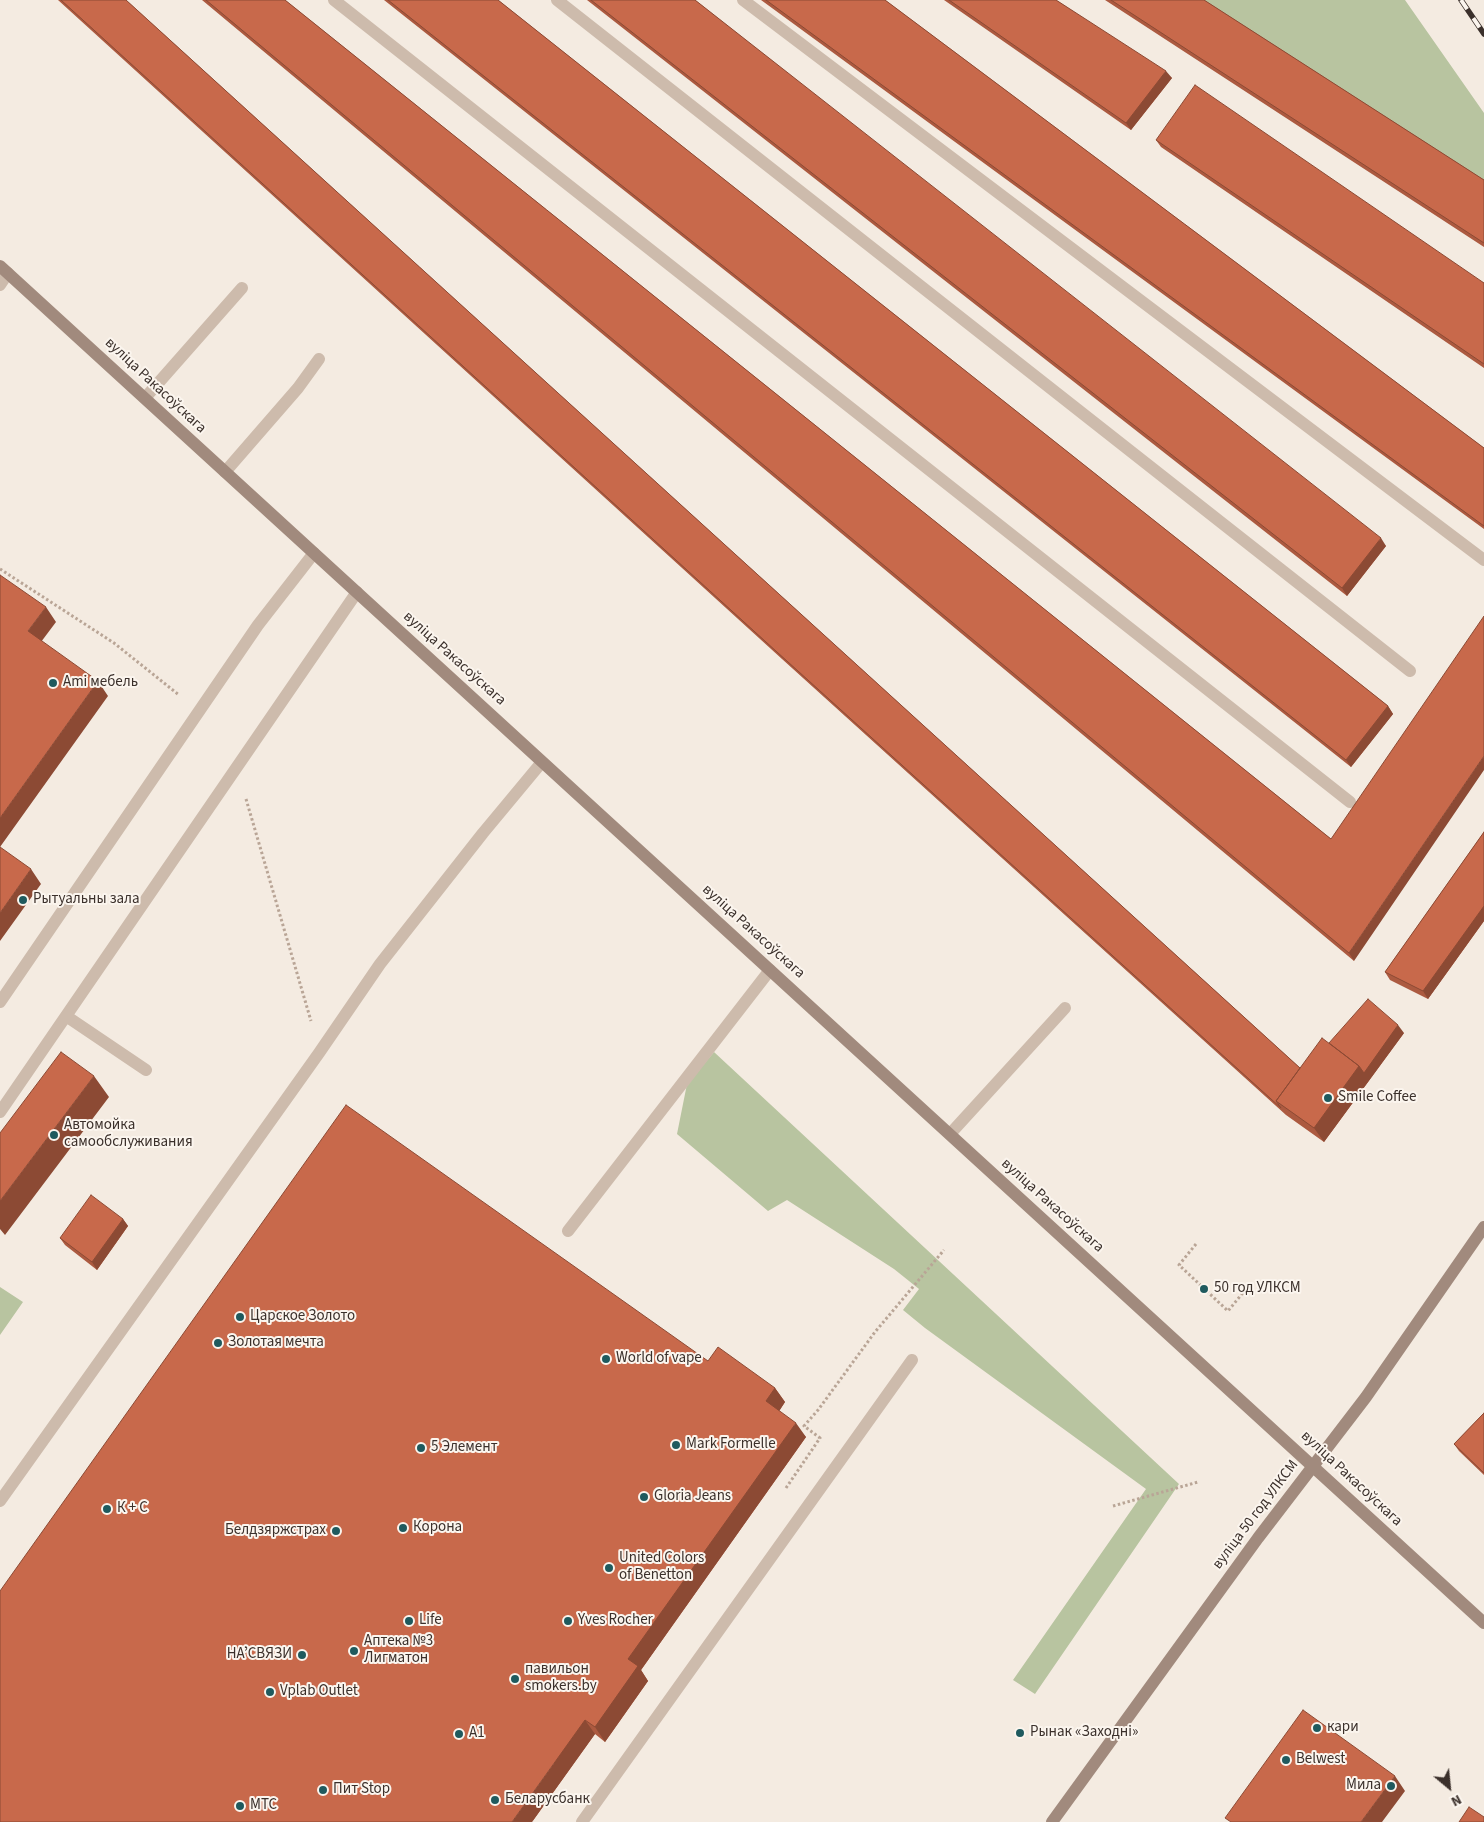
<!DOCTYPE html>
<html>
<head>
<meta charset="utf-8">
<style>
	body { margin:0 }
	#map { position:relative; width:1484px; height:1822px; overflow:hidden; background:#f4ebe1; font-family:"Source Sans 3",sans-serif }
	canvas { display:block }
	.north { position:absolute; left:1424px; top:1762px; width:50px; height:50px; -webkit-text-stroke:4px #fbf5ee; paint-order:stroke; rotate:152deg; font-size:14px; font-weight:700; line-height:20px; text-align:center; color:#3b302b }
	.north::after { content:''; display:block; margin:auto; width:18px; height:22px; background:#3b302b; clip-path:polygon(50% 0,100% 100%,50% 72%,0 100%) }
</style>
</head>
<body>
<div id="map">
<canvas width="1484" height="1822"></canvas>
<div class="north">N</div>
</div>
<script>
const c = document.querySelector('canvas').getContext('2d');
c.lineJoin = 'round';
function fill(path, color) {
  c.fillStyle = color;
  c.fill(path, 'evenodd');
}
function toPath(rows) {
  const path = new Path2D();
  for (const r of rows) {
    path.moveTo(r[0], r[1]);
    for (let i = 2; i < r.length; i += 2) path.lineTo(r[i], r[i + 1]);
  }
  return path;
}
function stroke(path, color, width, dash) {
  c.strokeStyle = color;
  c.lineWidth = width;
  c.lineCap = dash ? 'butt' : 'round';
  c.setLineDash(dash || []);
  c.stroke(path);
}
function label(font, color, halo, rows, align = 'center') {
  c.font = font + ' "Source Sans 3",sans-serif';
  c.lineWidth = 4;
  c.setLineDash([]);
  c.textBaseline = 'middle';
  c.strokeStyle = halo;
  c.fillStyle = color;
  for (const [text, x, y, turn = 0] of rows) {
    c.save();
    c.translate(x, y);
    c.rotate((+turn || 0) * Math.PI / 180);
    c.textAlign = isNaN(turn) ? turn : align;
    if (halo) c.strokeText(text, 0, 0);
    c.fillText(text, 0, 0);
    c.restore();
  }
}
const green = toPath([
	[1198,0,1405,0,1484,113,1484,184],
	[714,1052,1179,1484,1035,1694,1013,1680,1146,1489,925,1328,903,1310,919,1289,894,1269,787,1200,768,1211,677,1134,687,1084],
	[0,1287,23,1302,0,1335]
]);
const path = toPath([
	[0,569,114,643,179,695],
	[246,799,311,1021],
	[1196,1244,1179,1265,1228,1311,1246,1289],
	[786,1488,820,1438,804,1426,818,1410,875,1332,944,1250],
	[1113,1506,1198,1482]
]);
const lane = toPath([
	[334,0,1350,802],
	[557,0,1410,671],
	[743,0,1484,560],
	[0,285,8,273],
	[145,398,242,288],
	[225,472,298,388,319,359],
	[0,1002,258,625,314,553],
	[66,1016,146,1070],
	[0,1112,357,592],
	[950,1134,1065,1008],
	[568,1231,770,970],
	[0,1501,319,1053,380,964,483,833,542,762],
	[582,1822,912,1360]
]);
const secondary = toPath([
	[0,266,1484,1623],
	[1052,1822,1258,1538,1366,1397,1484,1227]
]);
const rail = toPath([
	[1461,0,1484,34]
]);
const wall = toPath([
	[58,0,126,0,1300,1068,1329,1043,1404,1033,1324,1142,1286,1115,782,659],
	[202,0,285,0,1331,839,1354,961],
	[384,0,498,0,1388,706,1393,714,1351,767],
	[587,0,695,0,1386,546,1347,596],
	[761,0,885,0,1484,448,1484,529],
	[944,0,1056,0,1172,78,1131,130],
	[1105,0,1204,0,1484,180,1484,247],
	[1156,140,1484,283,1484,368,1161,147],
	[1484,832,1484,921,1428,999,1390,980,1385,972],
	[123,1219,128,1226,97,1270,65,1245,60,1238],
	[708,1361,775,1388,785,1402,779,1411,806,1437,641,1670,648,1681,605,1742,595,1734,532,1822],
	[1484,1413,1484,1475,1459,1451,1454,1444]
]);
const shadedWall = toPath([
	[1166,71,1172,78,1131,130,1126,123],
	[1381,538,1386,546,1347,596,1342,588],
	[46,607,56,622,38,646,28,631],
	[98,681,108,696,0,847,0,818],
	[1388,706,1393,714,1351,767,1346,760],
	[1484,756,1484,770,1354,961,1349,953],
	[31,869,41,884,0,941,0,913],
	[1484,906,1484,921,1428,999,1423,991],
	[1398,1025,1404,1033,1324,1142,1314,1128,1359,1066],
	[94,1076,109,1097,5,1235,0,1229,0,1201],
	[123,1219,128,1226,97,1270,92,1262],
	[775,1388,785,1402,776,1416,766,1401],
	[796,1423,806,1437,641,1670,648,1681,605,1742,595,1727,628,1659],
	[585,1720,595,1734,532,1822,512,1822],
	[1395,1776,1405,1791,1382,1822,1361,1822]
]);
const building = toPath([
	[61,0,126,0,1300,1068,1276,1101,1281,1108,777,652,61,0],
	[206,0,285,0,1331,839,1484,616,1484,756,1349,953,206,0],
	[388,0,498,0,1388,706,1346,760,388,0],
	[591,0,695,0,1381,538,1342,588,591,0],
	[766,0,885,0,1484,448,1484,526,766,0],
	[949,0,1056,0,1166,71,1126,123,949,0],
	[1111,0,1204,0,1484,180,1484,243,1111,0],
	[1195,85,1484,283,1484,364,1156,140,1195,85],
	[0,575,46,607,28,631,98,681,0,818,0,575],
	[1484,832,1484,906,1423,991,1385,972,1484,832],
	[0,847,31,869,0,913,0,847],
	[1368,999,1398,1025,1364,1073,1359,1066,1329,1043,1368,999],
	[1322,1038,1359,1066,1314,1128,1276,1101,1322,1038],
	[61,1052,94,1076,0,1201,0,1133,61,1052],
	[346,1105,708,1361,718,1347,775,1388,766,1401,796,1423,628,1659,638,1666,595,1727,585,1720,512,1822,0,1822,0,1591,346,1105],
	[91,1195,123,1219,92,1262,60,1238,91,1195],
	[1484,1413,1484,1473,1454,1444,1484,1413],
	[1303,1710,1395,1776,1361,1822,1231,1822,1225,1818,1303,1710],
	[1469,1807,1484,1817,1484,1822,1459,1822,1469,1807]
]);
const markers = [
	[53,683,5,"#1f5a5e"],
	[23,900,5,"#1f5a5e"],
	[1328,1098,5,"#1f5a5e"],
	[54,1135,5,"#1f5a5e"],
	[1204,1289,5,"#1f5a5e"],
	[240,1317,5,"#1f5a5e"],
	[218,1343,5,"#1f5a5e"],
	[606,1359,5,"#1f5a5e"],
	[676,1445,5,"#1f5a5e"],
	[421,1448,5,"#1f5a5e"],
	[644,1497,5,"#1f5a5e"],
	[107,1509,5,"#1f5a5e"],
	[403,1528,5,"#1f5a5e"],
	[336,1531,5,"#1f5a5e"],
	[609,1568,5,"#1f5a5e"],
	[409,1621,5,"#1f5a5e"],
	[568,1621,5,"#1f5a5e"],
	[354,1651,5,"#1f5a5e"],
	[302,1655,5,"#1f5a5e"],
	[515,1679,5,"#1f5a5e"],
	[270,1692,5,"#1f5a5e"],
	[1317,1728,5,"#1f5a5e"],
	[1020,1733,5,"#1f5a5e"],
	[459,1734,5,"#1f5a5e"],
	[1286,1760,5,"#1f5a5e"],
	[1391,1786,5,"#1f5a5e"],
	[323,1790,5,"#1f5a5e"],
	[495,1800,5,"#1f5a5e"],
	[240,1806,5,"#1f5a5e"]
];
const streetNames = [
	["вуліца Ракасоўскага",155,386,43],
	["вуліца Ракасоўскага",454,659,42],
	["вуліца Ракасоўскага",753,932,42],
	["вуліца Ракасоўскага",1052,1206,42],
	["вуліца Ракасоўскага",1351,1479,43],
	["вуліца 50 год УЛКСМ",1256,1515,-53]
];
const poiNames = [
	["Ami мебель",63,683],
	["Рытуальны зала",33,900],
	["Smile Coffee",1338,1098],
	["Автомойка",64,1126],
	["самообслуживания",64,1143],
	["50 год УЛКСМ",1214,1289],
	["Царское Золото",250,1317],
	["Золотая мечта",228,1343],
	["World of vape",616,1359],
	["Mark Formelle",686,1445],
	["5 Элемент",431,1448],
	["Gloria Jeans",654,1497],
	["К + С",117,1509],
	["Корона",413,1528],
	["Белдзяржстрах",326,1531,"right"],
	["United Colors",619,1559],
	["of Benetton",619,1576],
	["Life",419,1621],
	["Yves Rocher",578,1621],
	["Аптека №3",364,1642],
	["Лигматон",364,1659],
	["НАʼСВЯЗИ",292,1655,"right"],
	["павильон",525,1670],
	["smokers.by",525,1687],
	["Vplab Outlet",280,1692],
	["кари",1327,1728],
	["Рынак «Заходні»",1030,1733],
	["A1",469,1734],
	["Belwest",1296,1760],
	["Мила",1381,1786,"right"],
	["Пит Stop",333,1790],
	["Беларусбанк",505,1800],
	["МТС",250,1806]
];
fill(green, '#b8c4a0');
stroke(path, '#b9a596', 3, [2.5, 2.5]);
stroke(lane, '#cdbbac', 12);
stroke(secondary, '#a18a7d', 12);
stroke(rail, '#3b302b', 5.5);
stroke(rail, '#fbf5ee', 4, [11]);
fill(wall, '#ac5a40');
fill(shadedWall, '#8c4a34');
fill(building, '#c8694b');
stroke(building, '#8c4a34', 1);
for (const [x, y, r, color] of markers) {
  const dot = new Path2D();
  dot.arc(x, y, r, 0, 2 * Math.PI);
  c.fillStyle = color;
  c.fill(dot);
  stroke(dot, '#fbf5ee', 2);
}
label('15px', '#3b302b', '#fbf5ee', streetNames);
label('15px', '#3b302b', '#fbf5ee', poiNames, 'left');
</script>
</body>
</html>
